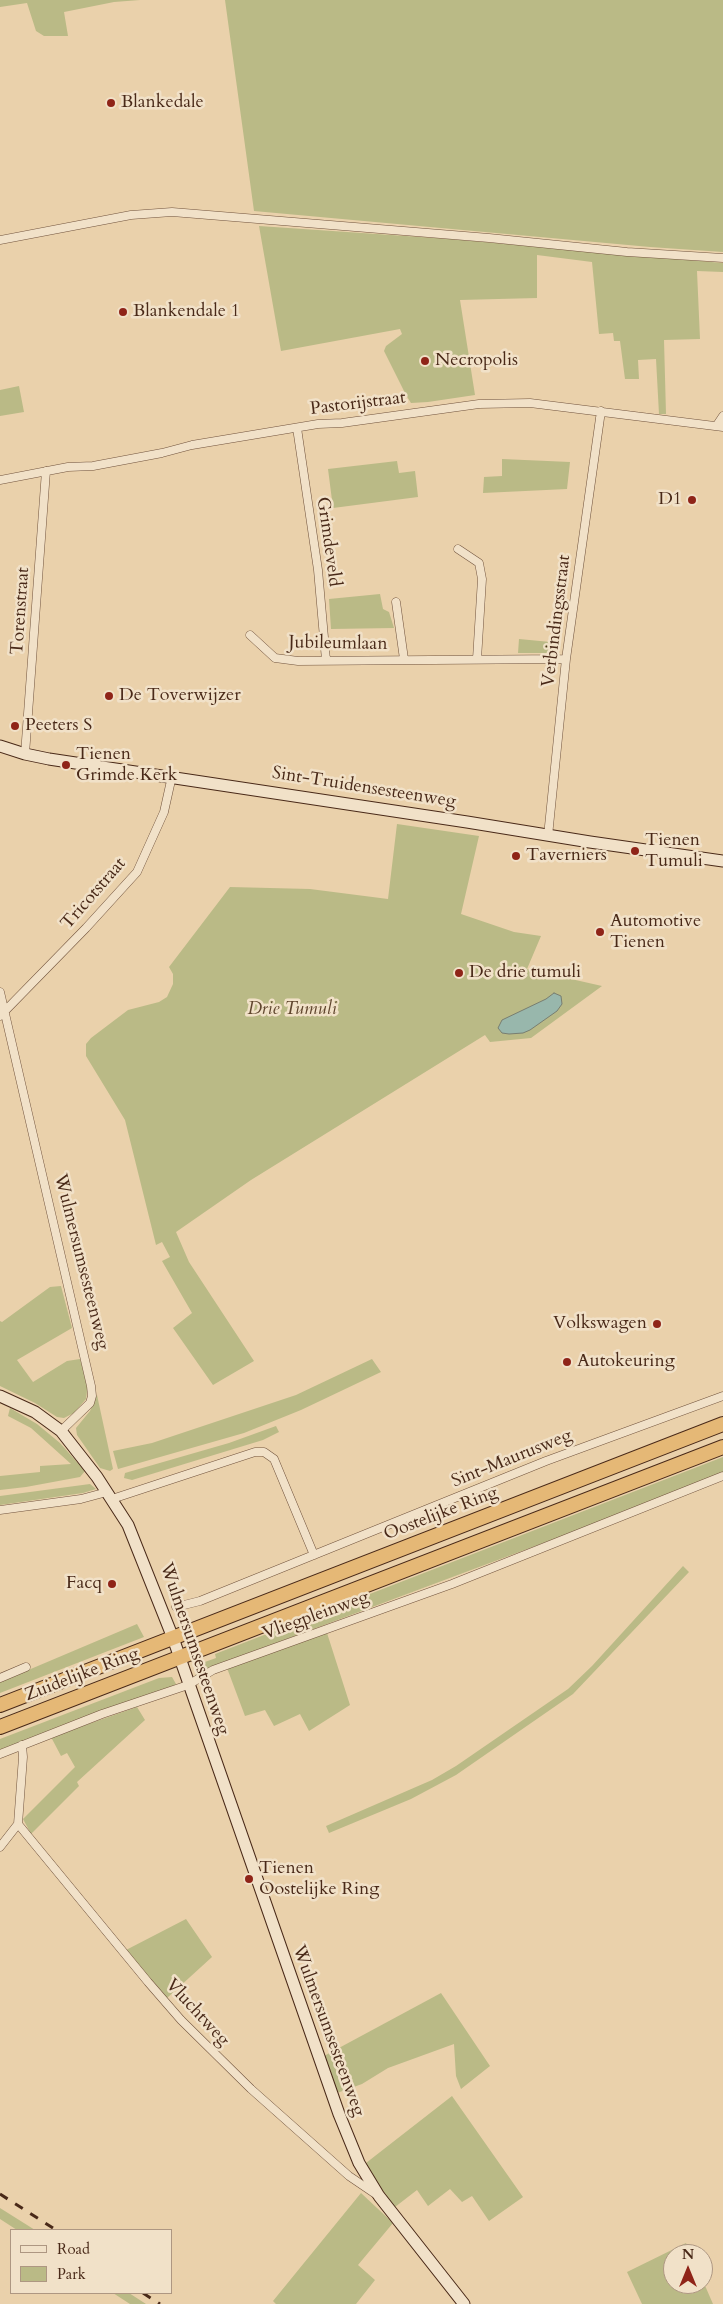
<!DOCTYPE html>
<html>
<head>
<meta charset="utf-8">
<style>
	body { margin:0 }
	#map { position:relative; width:723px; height:2304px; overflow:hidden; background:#ead1ab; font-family:Cardo,serif }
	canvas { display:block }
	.legend { position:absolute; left:10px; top:2229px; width:162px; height:65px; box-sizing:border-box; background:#f1e1c8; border:1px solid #ae9782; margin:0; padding:6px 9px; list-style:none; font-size:15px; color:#492918 }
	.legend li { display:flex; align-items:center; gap:10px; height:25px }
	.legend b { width:25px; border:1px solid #ae9782 }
	.north { position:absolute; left:663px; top:2244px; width:50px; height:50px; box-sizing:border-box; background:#f1e1c8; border:1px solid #ae9782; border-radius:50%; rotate:0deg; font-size:14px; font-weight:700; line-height:20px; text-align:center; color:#492918 }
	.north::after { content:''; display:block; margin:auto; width:18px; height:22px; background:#8f2418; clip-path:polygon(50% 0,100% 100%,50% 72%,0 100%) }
</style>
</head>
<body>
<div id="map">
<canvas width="723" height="2304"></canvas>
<ul class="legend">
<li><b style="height:6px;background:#f1e1c8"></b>Road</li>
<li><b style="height:14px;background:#baba86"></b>Park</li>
</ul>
<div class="north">N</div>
</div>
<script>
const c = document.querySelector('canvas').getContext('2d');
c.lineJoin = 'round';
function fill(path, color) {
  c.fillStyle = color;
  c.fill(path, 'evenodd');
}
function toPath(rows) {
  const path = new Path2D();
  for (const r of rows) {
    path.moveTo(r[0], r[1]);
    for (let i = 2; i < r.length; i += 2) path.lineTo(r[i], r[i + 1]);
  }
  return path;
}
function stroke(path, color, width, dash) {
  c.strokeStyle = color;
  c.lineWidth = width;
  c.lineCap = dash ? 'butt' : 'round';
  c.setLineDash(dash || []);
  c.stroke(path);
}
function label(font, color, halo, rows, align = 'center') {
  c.font = font + ' Cardo,serif';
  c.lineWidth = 5;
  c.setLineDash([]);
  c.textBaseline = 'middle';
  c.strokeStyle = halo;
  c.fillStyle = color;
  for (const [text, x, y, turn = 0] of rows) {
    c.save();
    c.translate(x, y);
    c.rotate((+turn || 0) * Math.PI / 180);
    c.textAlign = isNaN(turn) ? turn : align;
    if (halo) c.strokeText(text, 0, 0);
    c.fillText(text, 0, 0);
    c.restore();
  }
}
const green = toPath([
	[0,0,140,0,114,2,64,12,68,36,44,36,36,31,27,3,0,7],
	[225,0,723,0,723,252,650,247,254,211],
	[259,226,450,239,723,263,723,272,697,271,700,339,664,340,666,414,659,414,656,359,638,360,639,379,625,379,620,341,614,341,613,333,599,334,592,262,537,255,537,298,460,300,475,395,428,402,411,403,406,395,384,351,386,346,402,334,400,329,281,351],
	[19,386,24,412,0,416,0,390],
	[502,459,570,462,567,489,483,493,484,477,502,476],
	[397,461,399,473,415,471,418,497,333,508,328,469],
	[380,594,383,609,389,612,394,628,331,629,329,599],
	[519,639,561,643,559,651,555,653,518,653],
	[397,824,479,836,461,914,514,932,541,936,527,969,602,986,531,1038,490,1042,485,1035,251,1180,176,1232,189,1262,254,1361,213,1385,173,1328,192,1313,162,1261,170,1257,162,1242,156,1245,125,1120,86,1056,86,1044,91,1038,128,1010,159,1002,167,997,173,984,173,974,169,967,230,887,310,889,388,899],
	[61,1286,72,1328,17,1360,33,1382,67,1361,80,1359,88,1384,86,1399,74,1413,64,1418,57,1417,35,1403,0,1386,0,1321,2,1322,50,1287],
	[372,1359,381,1372,301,1410,244,1433,118,1469,113,1451,152,1443,296,1395],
	[97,1395,113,1469,110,1471,100,1468,77,1435,76,1428,90,1411],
	[10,1408,37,1424,60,1443,85,1471,80,1477,26,1487,0,1490,0,1476,40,1472,40,1466,71,1464,31,1428,8,1416],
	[276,1426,279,1432,263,1440,132,1480,124,1478,125,1473,229,1443],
	[723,1457,723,1473,562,1536,212,1667,200,1675,195,1676,202,1663,216,1658,215,1654],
	[90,1484,96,1489,83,1493,0,1505,0,1496],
	[683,1566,689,1572,573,1694,456,1775,411,1799,329,1833,326,1826,432,1780,456,1766,568,1689,592,1666],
	[137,1624,144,1637,0,1693,0,1682],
	[327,1633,350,1705,309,1731,300,1714,274,1726,265,1710,245,1716,227,1668],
	[172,1677,176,1684,171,1687,55,1728,0,1752,0,1739,159,1678],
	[137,1707,145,1720,77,1782,79,1786,31,1834,23,1819,75,1767,67,1753,61,1756,51,1737],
	[186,1919,212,1957,167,1998,126,1950],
	[441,1993,490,2066,461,2089,456,2076,454,2044,388,2068,362,2084,337,2093,324,2056],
	[452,2096,523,2197,489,2221,472,2196,462,2202,450,2189,428,2206,417,2190,395,2207,381,2189,366,2163],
	[361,2193,393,2223,358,2265,375,2280,356,2304,276,2304,273,2301],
	[0,2208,35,2230,17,2230,0,2219],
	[686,2243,691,2254,673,2254,673,2284,703,2284,703,2281,713,2304,642,2304,627,2272],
	[113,2293,129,2293,146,2304,130,2304]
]);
const water = toPath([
	[554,993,561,996,562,1004,557,1011,530,1030,523,1033,509,1034,502,1033,498,1028,502,1020,546,999,554,993]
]);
const street = toPath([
	[0,240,131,215,172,212,489,238,627,252,723,258],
	[717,425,723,416],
	[297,428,318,570,326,660],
	[0,480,68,467,93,466,162,453,192,445,318,424,342,423,479,404,530,403,723,427],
	[458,549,479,563,482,579,477,659],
	[396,602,404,659],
	[250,635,275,658,298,661,566,659],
	[25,754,46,471],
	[548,836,566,659,601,411],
	[0,992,91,1386,92,1396,90,1403,61,1431],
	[0,1016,86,928,137,872,164,812,172,776],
	[112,1499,255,1452,264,1452,274,1459,314,1555],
	[0,1510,81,1499,107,1492],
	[176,1607,200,1601,546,1461,723,1396],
	[0,1678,26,1667],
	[0,1754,102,1714,188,1685,213,1670,452,1584,723,1476],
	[18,1824,148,1982,181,2020,251,2089,349,2176,377,2195],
	[0,1847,18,1824,23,1757,22,1745]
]);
const secondary = toPath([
	[0,746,25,754,49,759,467,822,590,842,723,861],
	[0,1396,35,1412,61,1431,97,1477,128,1525,173,1638,339,2114,359,2163,379,2196,464,2304]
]);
const highway = toPath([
	[0,1705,723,1424],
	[0,1727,723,1447]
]);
const rail = toPath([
	[0,2194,56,2230],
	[143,2293,160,2304]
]);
const markers = [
	[111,103,5,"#8f2418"],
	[123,312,5,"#8f2418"],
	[425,361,5,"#8f2418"],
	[692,500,5,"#8f2418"],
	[109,696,5,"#8f2418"],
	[15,726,5,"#8f2418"],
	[66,765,5,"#8f2418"],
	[635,851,5,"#8f2418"],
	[516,856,5,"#8f2418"],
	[600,932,5,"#8f2418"],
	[459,973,5,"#8f2418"],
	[657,1324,5,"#8f2418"],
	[567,1362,5,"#8f2418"],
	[112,1584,5,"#8f2418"],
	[249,1879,5,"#8f2418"]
];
const poiNames = [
	["Blankedale",121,103],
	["Blankendale 1",133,312],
	["Necropolis",435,361],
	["D1",682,500,"right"],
	["De Toverwijzer",119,696],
	["Peeters S",25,726],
	["Tienen",76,755],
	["Grimde Kerk",76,776],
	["Tienen",645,841],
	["Tumuli",645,862],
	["Taverniers",526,856],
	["Automotive",610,922],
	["Tienen",610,943],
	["De drie tumuli",469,973],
	["Volkswagen",647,1324,"right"],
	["Autokeuring",577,1362],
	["Facq",102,1584,"right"],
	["Tienen",259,1869],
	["Oostelijke Ring",259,1890]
];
const streetNames = [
	["Pastorijstraat",358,404,-7],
	["Grimdeveld",328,542,82],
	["Torenstraat",21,611,-86],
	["Verbindingsstraat",557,621,-83],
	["Jubileumlaan",338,644,1],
	["Sint-Truidensesteenweg",364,788,9],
	["Tricotstraat",94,894,-49],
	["Wulmersumsesteenweg",81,1262,76],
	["Sint-Maurusweg",512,1459,-22],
	["Oostelijke Ring",441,1514,-21],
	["Vliegpleinweg",316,1616,-20],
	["Wulmersumsesteenweg",194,1649,71],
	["Zuidelijke Ring",82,1675,-21],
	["Vluchtweg",197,2013,47],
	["Wulmersumsesteenweg",328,2031,70]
];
const parkNames = [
	["Drie Tumuli",292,1010]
];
fill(green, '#baba86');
fill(water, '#98b7ac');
stroke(water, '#787e71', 1);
stroke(street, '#71533d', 9);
stroke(secondary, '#492918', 13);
stroke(highway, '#492918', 16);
stroke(street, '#f1e1c8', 8);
stroke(secondary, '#f1e1c8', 11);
stroke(highway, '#e5b876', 14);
stroke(rail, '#492918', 3, [9, 9]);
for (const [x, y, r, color] of markers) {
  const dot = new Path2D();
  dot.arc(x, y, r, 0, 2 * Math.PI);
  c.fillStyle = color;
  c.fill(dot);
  stroke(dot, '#f1e1c8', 2);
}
label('18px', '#492918', '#f1e1c8', poiNames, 'left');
label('18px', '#492918', '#f1e1c8', streetNames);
label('italic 18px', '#60462e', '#f1e1c8', parkNames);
</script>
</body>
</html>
